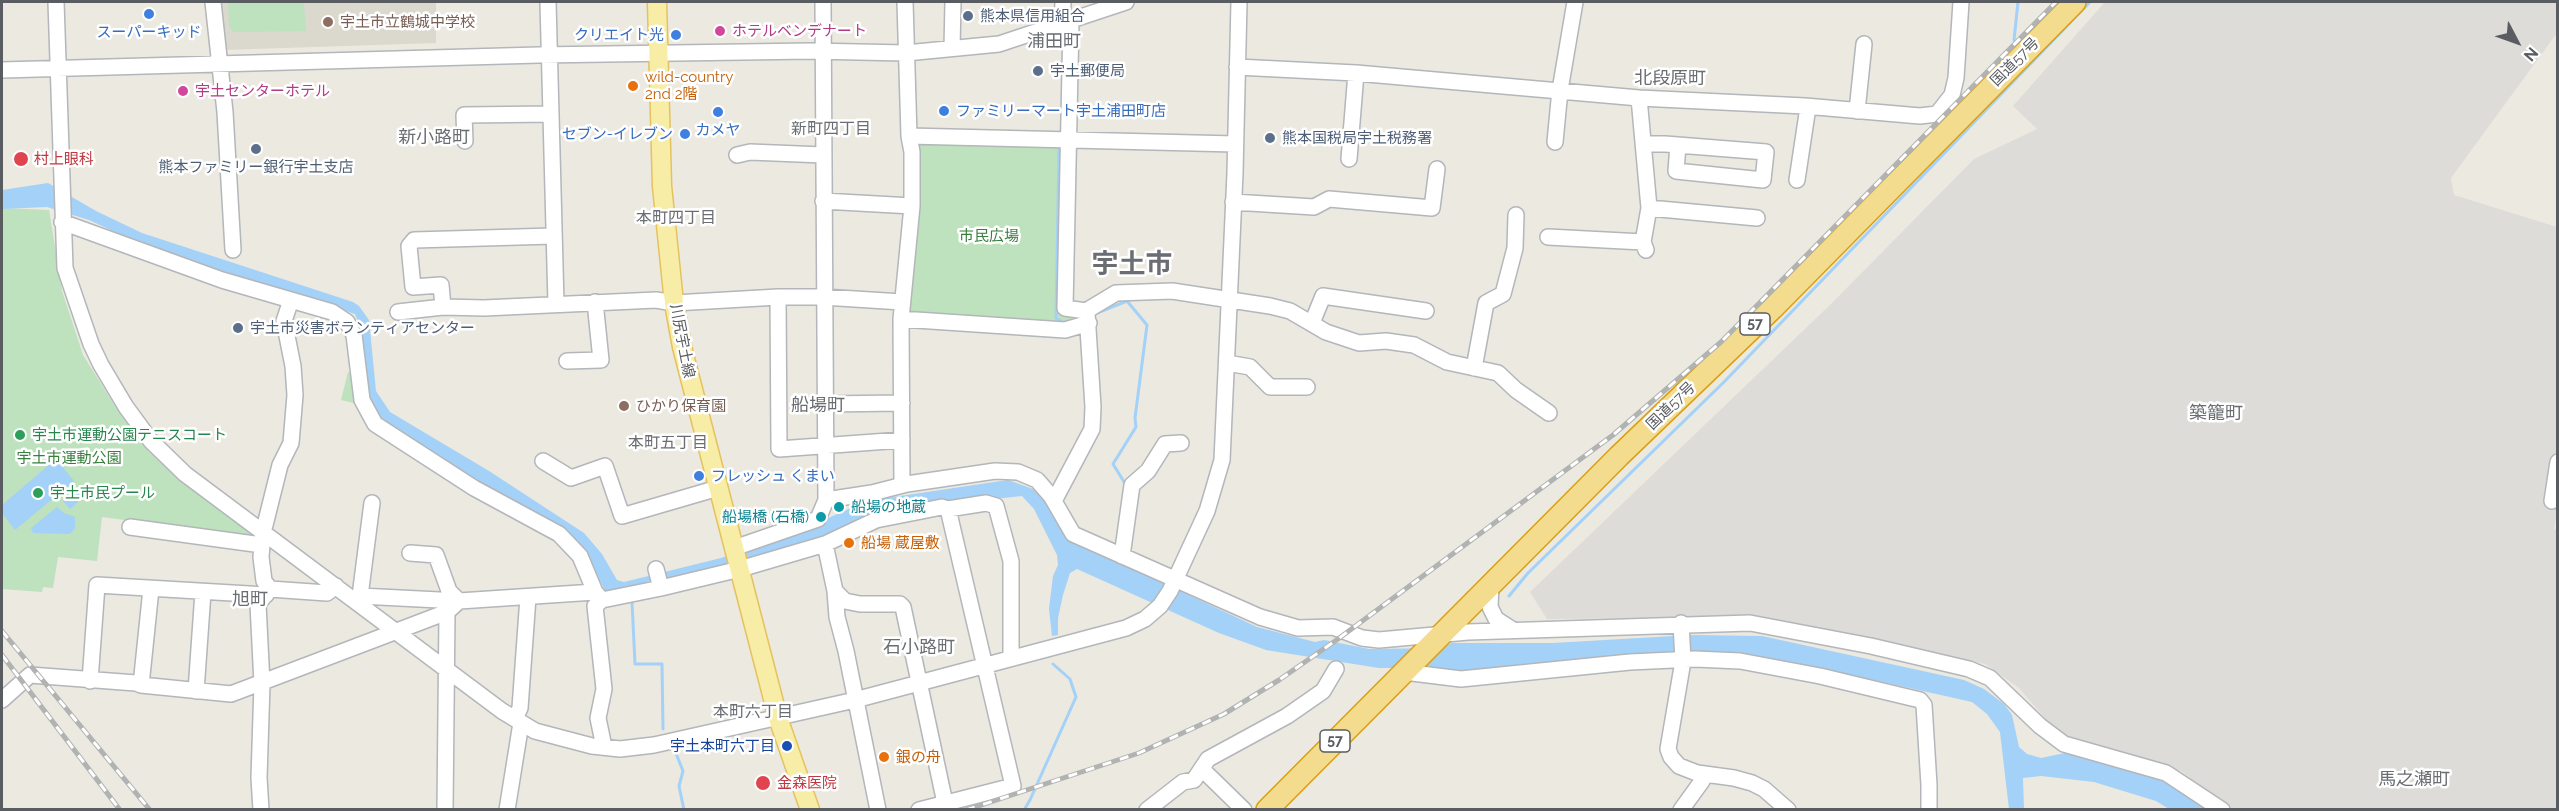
<!DOCTYPE html>
<html>
<head>
<meta charset="utf-8">
<style>
	body { margin:0 }
	#map { position:relative; width:2559px; height:811px; overflow:hidden; background:#ebe9e0; font-family:Raleway,sans-serif }
	canvas { display:block }
	.frame { position:absolute; inset:0; border:3px solid #595c60; pointer-events:none }
	.north { position:absolute; left:2487px; top:12px; width:60px; height:60px; -webkit-text-stroke:4px #fff; paint-order:stroke; rotate:131deg; font-size:16px; font-weight:700; line-height:24px; text-align:center; color:#595c60 }
	.north::after { content:''; display:block; margin:auto; width:21px; height:27px; background:#595c60; clip-path:polygon(50% 0,100% 100%,50% 72%,0 100%) }
</style>
</head>
<body>
<div id="map">
<canvas width="2559" height="811"></canvas>
<div class="frame"></div>
<div class="north">N</div>
</div>
<script>
const c = document.querySelector('canvas').getContext('2d');
c.lineJoin = 'round';
function fill(path, color) {
  c.fillStyle = color;
  c.fill(path, 'evenodd');
}
function toPath(rows) {
  const path = new Path2D();
  for (const r of rows) {
    path.moveTo(r[0], r[1]);
    for (let i = 2; i < r.length; i += 2) path.lineTo(r[i], r[i + 1]);
  }
  return path;
}
function stroke(path, color, width, dash) {
  c.strokeStyle = color;
  c.lineWidth = width;
  c.lineCap = dash ? 'butt' : 'round';
  c.setLineDash(dash || []);
  c.stroke(path);
}
function label(font, color, halo, rows, align = 'center') {
  c.font = font + ' Raleway,"Noto Sans JP",sans-serif';
  c.lineWidth = 5;
  c.setLineDash([]);
  c.textBaseline = 'middle';
  c.strokeStyle = halo;
  c.fillStyle = color;
  for (const [text, x, y, turn = 0] of rows) {
    c.save();
    c.translate(x, y);
    c.rotate((+turn || 0) * Math.PI / 180);
    c.textAlign = isNaN(turn) ? turn : align;
    if (halo) c.strokeText(text, 0, 0);
    c.fillText(text, 0, 0);
    c.restore();
  }
}
const industrial = toPath([
	[2105,2,2557,2,2557,33,2451,178,2454,195,2557,227,2558,505,2554,529,2558,530,2557,809,2229,809,2180,770,2177,774,2070,738,2049,723,2019,688,1985,664,1762,617,1547,619,1530,592,1831,304,1974,159,2037,129,2013,106]
]);
const education = toPath([
	[217,2,436,2,436,43,222,50]
]);
const green = toPath([
	[228,2,304,2,306,31,234,32,229,27],
	[919,141,1064,145,1063,310,1077,313,1080,318,1062,326,907,314],
	[2,208,49,210,62,291,83,355,118,411,149,452,194,491,251,532,251,537,102,517,97,561,58,557,53,588,43,587,42,592,2,589],
	[348,372,359,377,358,404,341,400]
]);
const water = toPath([
	[48,183,96,211,142,233,353,302,359,306,369,320,376,391,390,412,489,471,584,533,602,554,617,580,624,582,721,558,824,520,866,501,1008,480,1033,489,1042,498,1069,539,1257,627,1315,642,1324,640,1369,649,1443,648,1451,643,1553,643,1691,635,1762,636,1964,680,1984,689,2004,704,2012,715,2019,747,2027,754,2041,758,2065,753,2106,763,2170,783,2211,809,2169,809,2156,801,2094,782,2041,776,2023,778,2024,809,2009,809,2000,732,1987,714,1972,702,1829,670,1747,656,1467,671,1423,668,1379,668,1266,650,1219,633,1077,569,1070,573,1063,595,1058,618,1058,635,1052,636,1049,609,1053,576,1058,565,1057,555,1034,509,1022,496,921,507,867,519,819,537,814,543,746,562,606,593,592,564,579,548,535,516,496,491,385,425,367,400,358,322,355,314,143,245,89,220,47,207,2,209,2,190],
	[56,459,74,481,15,530,2,513,2,505],
	[77,489,84,497,70,509,63,501],
	[57,507,64,513,75,517,75,528,70,534,33,533,31,528]
]);
const stream = toPath([
	[2014,40,2018,2],
	[1059,149,1056,318,1064,323],
	[1092,315,1127,301,1147,325,1135,418,1136,427,1113,464,1126,485],
	[1509,596,1528,573,1724,382,2090,2],
	[632,602,635,664,662,664,663,729],
	[675,751,683,771,679,786,684,810],
	[1024,810,1030,800,1076,697,1070,679,1053,664]
]);
const minor = toPath([
	[56,2,65,268,91,344,101,365,126,407,151,441,185,474,502,711,535,731,592,746,620,749,654,745,855,700,1126,628,1145,619,1160,606,1170,591,1207,511,1222,460,1235,173,1239,2],
	[213,2,225,112,233,250],
	[548,2,556,304],
	[905,2,909,136,912,152,912,206,901,319,1065,330,1089,323],
	[1071,21,1065,308,1086,311,1116,293,1172,291,1270,306,1290,311,1326,332,1359,343,1386,341,1414,345,1447,362,1498,373,1516,390,1549,413],
	[1062,25,1063,2],
	[952,48,953,2],
	[1237,67,1356,73,1639,98,1805,106,1920,116,1937,114,1952,95,1956,78,1961,2],
	[2,70,539,55,811,51,906,53,999,44,1126,2],
	[1639,98,1649,208,1643,242,1646,250],
	[1857,111,1864,44],
	[909,136,1235,144],
	[465,141,464,115,551,114],
	[1555,142,1560,90,1575,2],
	[1644,144,1665,144,1766,152,1763,180,1676,171,1678,145],
	[737,155,750,152,823,155],
	[1349,159,1356,73],
	[1797,180,1808,107],
	[823,201,912,206],
	[1233,202,1314,207,1329,199,1432,208,1437,169],
	[1649,208,1757,218],
	[62,222,222,280,332,312,347,322,354,335,362,400,375,424,474,488,559,534,580,556,595,592,602,600,661,588,740,569,825,544,876,520,942,507,948,509,986,503,996,506,1011,561,1011,658],
	[1548,237,1643,242],
	[778,297,779,449,902,440],
	[443,307,441,285,413,287,409,246,414,240,553,236],
	[398,312,443,307,484,308,656,300,674,303,778,297,823,297,902,302],
	[901,319,902,485],
	[1312,323,1323,296,1426,311],
	[567,361,601,360,595,302],
	[1227,363,1250,367,1270,387,1307,387],
	[1474,368,1486,303,1503,294,1515,248,1516,215],
	[824,404,902,403],
	[543,461,571,478,605,466,622,516,718,488],
	[826,500,872,493,907,484,995,471,1018,472,1037,480,1051,496,1073,534,1260,617,1298,628,1333,627,1362,638,1379,640,1468,632,1750,623,1871,646,1969,669,1990,678,2040,726,2064,744,2166,773,2222,810],
	[1054,501,1092,429,1093,407,1087,313],
	[2552,501,2558,462],
	[130,527,262,545],
	[825,544,835,591,837,617,846,651,878,810],
	[734,548,818,519,826,500,823,2],
	[410,553,436,555,449,591,459,601],
	[1122,556,1132,485,1148,471,1165,444,1181,443],
	[656,569,661,588],
	[1491,584,1490,607,1496,619,1513,630],
	[270,589,264,581,261,557,263,533,280,465,291,443,295,395,293,366,284,321,291,300],
	[835,591,845,601,860,604,900,604,903,607,945,803],
	[360,596,372,503],
	[602,600,595,606,604,689,598,718,604,747],
	[356,601,360,596,459,601,595,592],
	[1681,623,1683,661,1668,749,1671,757,1679,766,1697,773,1734,778,1752,783,1764,789,1788,810],
	[1404,672,1461,679,1630,662,1695,659,1740,661,1820,676,1920,700,1924,705,1929,785,1929,810],
	[90,681,97,585,266,595],
	[141,685,151,589],
	[196,691,203,592],
	[2,700,30,675,136,683,141,685,231,694,447,612,459,601],
	[515,719,520,708,528,597],
	[1203,770,1244,810],
	[261,810,259,778,262,684,258,604,270,589,327,593,336,586],
	[445,810,447,612],
	[507,810,521,723],
	[919,810,1013,786,948,509],
	[1147,810,1183,782,1194,780,1208,759,1287,716,1323,691,1336,669],
	[1681,810,1702,781,1704,774]
]);
const major = toPath([
	[657,2,662,186,674,303,682,347,778,718,810,810]
]);
const highway = toPath([
	[1267,810,1619,456,1773,308,2075,2]
]);
const rail = toPath([
	[2,631,150,810],
	[2,655,120,810],
	[966,810,1139,753,1224,714,1279,680,1338,639,1613,435,1721,342,2056,2]
]);
const markers = [
	[149,14,6,"#3f7fe0"],
	[968,16,6,"#5c6f8a"],
	[328,22,6,"#8d6e63"],
	[720,31,6,"#d1479c"],
	[676,35,6,"#3f7fe0"],
	[1038,71,6,"#5c6f8a"],
	[633,86,6,"#e8710a"],
	[183,91,6,"#d1479c"],
	[944,111,6,"#3f7fe0"],
	[718,112,6,"#3f7fe0"],
	[685,134,6,"#3f7fe0"],
	[1270,138,6,"#5c6f8a"],
	[256,149,6,"#5c6f8a"],
	[21,159,8,"#e0444e"],
	[238,328,6,"#5c6f8a"],
	[624,406,6,"#8d6e63"],
	[20,435,6,"#2e9e5b"],
	[699,476,6,"#3f7fe0"],
	[38,493,6,"#2e9e5b"],
	[839,507,6,"#0f9aa8"],
	[821,517,6,"#0f9aa8"],
	[849,543,6,"#e8710a"],
	[787,746,6,"#1a4fb4"],
	[884,757,6,"#e8710a"],
	[763,783,8,"#e0444e"]
];
const shields = [
	[1755,324,30],
	[1335,741,30]
];
const shieldNames = [
	["57",1755,324],
	["57",1335,741]
];
const serviceNames = [
	["熊本県信用組合",980,16],
	["宇土郵便局",1050,71],
	["熊本国税局宇土税務署",1282,138],
	["熊本ファミリー銀行宇土支店",256,167,"center"],
	["宇土市災害ボランティアセンター",250,328]
];
const educationNames = [
	["宇土市立鶴城中学校",340,22],
	["ひかり保育園",636,406]
];
const hotelNames = [
	["ホテルベンデナート",732,31],
	["宇土センターホテル",195,91]
];
const shopNames = [
	["スーパーキッド",149,32],
	["クリエイト光",664,35,"right"],
	["ファミリーマート宇土浦田町店",956,111,"left"],
	["カメヤ",718,130],
	["セブン-イレブン",673,134,"right"],
	["フレッシュ くまい",711,476,"left"]
];
const streetNames = [
	["国道57号",2015,62,-45],
	["川尻宇土線",682,341,79],
	["国道57号",1671,406,-44]
];
const foodNames = [
	["wild-country",645,77],
	["2nd 2階",645,94],
	["船場 蔵屋敷",861,543],
	["銀の舟",896,757]
];
const healthNames = [
	["村上眼科",34,159],
	["金森医院",777,783]
];
const parkNames = [
	["市民広場",989,236],
	["宇土市運動公園",69,458]
];
const leisureNames = [
	["宇土市運動公園テニスコート",32,435],
	["宇土市民プール",50,493]
];
const cultureNames = [
	["船場の地蔵",851,507],
	["船場橋 (石橋)",809,517,"right"]
];
const transitNames = [
	["宇土本町六丁目",775,746]
];
const neighbourhoodNames = [
	["新町四丁目",831,129],
	["本町四丁目",676,218],
	["本町五丁目",668,443],
	["本町六丁目",753,712]
];
const quarterNames = [
	["浦田町",1054,42],
	["北段原町",1670,79],
	["新小路町",434,138],
	["船場町",818,406],
	["築籠町",2216,414],
	["旭町",250,600],
	["石小路町",919,648],
	["馬之瀬町",2414,780]
];
const townNames = [
	["宇土市",1132,265]
];
fill(industrial, '#dedcd8');
fill(education, '#dbd8ce');
fill(green, '#bee1be');
fill(water, '#a3d1f8');
stroke(stream, '#a3d1f8', 3);
stroke(minor, '#b3b6ba', 18);
stroke(major, '#e6c25e', 21);
stroke(highway, '#db9f10', 24);
stroke(minor, '#fff', 15);
stroke(major, '#f8eda7', 18);
stroke(highway, '#f4dc8e', 21);
stroke(rail, '#b1b2b2', 5);
stroke(rail, '#fff', 3, [9]);
for (const [x, y, r, color] of markers) {
  const dot = new Path2D();
  dot.arc(x, y, r, 0, 2 * Math.PI);
  c.fillStyle = color;
  c.fill(dot);
  stroke(dot, '#fff', 2);
}
for (const [x, y, w] of shields) {
  const box = new Path2D();
  box.roundRect(x - w / 2, y - 11, w, 22, 4.5);
  c.fillStyle = '#fff';
  c.fill(box);
  stroke(box, '#595c60', 1.5);
}
label('bold 14px', '#595c60', null, shieldNames);
label('15px', '#4e5e75', '#fff', serviceNames, 'left');
label('15px', '#785e54', '#fff', educationNames, 'left');
label('15px', '#b23c85', '#fff', hotelNames, 'left');
label('15px', '#366cbe', '#fff', shopNames);
label('15px', '#595c60', '#fff', streetNames);
label('15px', '#c56008', '#fff', foodNames, 'left');
label('15px', '#be3a42', '#fff', healthNames, 'left');
label('15px', '#3a7e3e', '#fff', parkNames);
label('15px', '#27864d', '#fff', leisureNames, 'left');
label('15px', '#0d838f', '#fff', cultureNames, 'left');
label('15px', '#164399', '#fff', transitNames, 'right');
label('16px', '#6a6e72', '#fff', neighbourhoodNames);
label('18px', '#6a6e72', '#fff', quarterNames);
label('bold 27px', '#6a6e72', '#fff', townNames);
</script>
</body>
</html>
